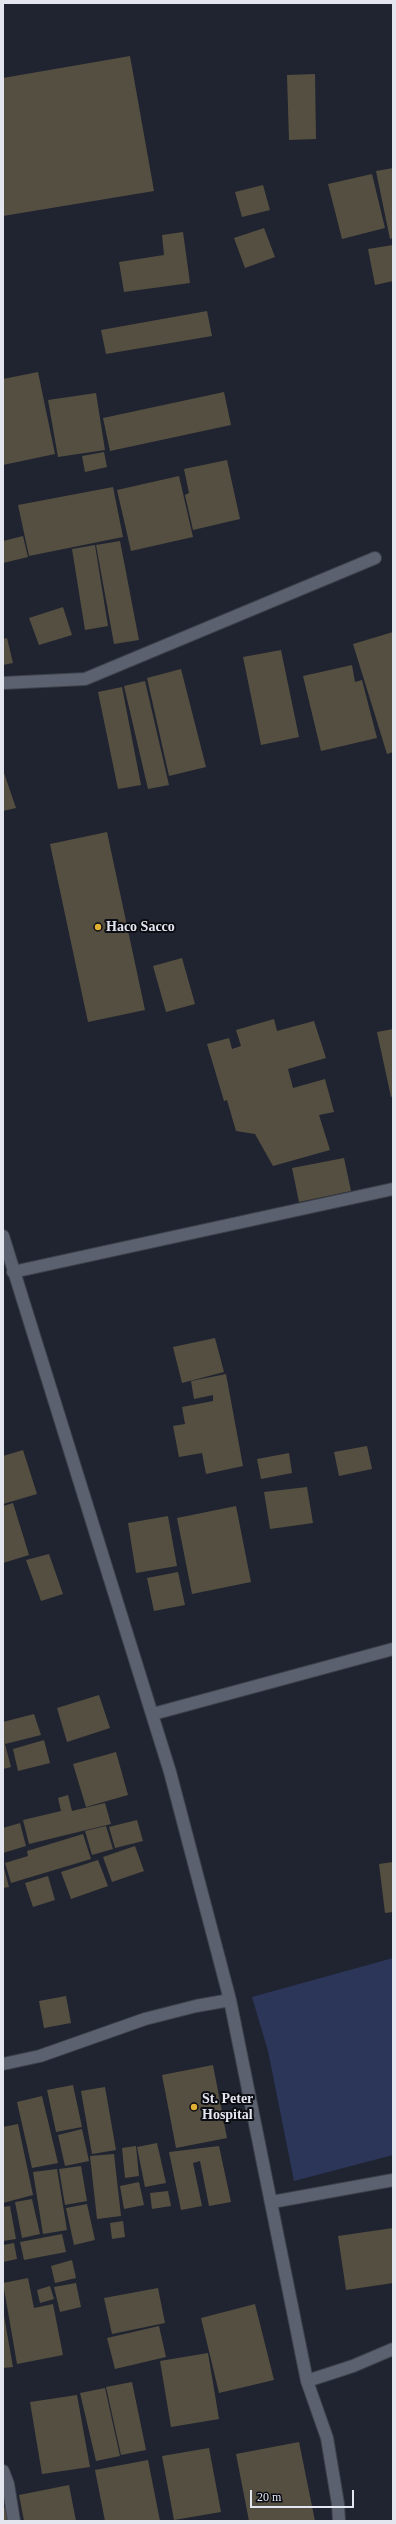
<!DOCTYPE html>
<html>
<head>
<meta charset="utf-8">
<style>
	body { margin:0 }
	#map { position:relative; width:396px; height:2524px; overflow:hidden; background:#202430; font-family:"Times New Roman",serif }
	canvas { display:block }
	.frame { position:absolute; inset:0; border:4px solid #e3e6ef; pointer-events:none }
	.scale { position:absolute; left:250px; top:2490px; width:104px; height:18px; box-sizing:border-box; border:2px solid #e3e6ef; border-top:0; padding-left:5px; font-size:12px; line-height:14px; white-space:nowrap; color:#e3e6ef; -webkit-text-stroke:3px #0b0d12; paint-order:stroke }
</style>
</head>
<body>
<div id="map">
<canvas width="396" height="2524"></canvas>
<div class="frame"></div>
<div class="scale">20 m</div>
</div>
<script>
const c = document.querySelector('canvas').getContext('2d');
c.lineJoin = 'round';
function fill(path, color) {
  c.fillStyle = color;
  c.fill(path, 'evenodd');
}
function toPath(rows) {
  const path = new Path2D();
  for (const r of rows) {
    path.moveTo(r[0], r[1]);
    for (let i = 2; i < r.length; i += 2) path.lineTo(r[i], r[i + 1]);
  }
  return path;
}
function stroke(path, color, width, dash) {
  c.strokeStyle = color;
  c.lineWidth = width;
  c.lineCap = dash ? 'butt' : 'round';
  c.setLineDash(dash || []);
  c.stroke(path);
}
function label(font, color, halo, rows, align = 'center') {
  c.font = font + ' "Times New Roman",serif';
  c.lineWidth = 4;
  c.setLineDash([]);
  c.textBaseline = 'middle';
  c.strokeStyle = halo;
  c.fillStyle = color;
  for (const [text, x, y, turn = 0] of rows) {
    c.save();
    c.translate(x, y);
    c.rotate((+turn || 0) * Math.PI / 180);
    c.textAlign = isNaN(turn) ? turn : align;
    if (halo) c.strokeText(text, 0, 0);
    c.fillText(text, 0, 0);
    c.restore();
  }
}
const green = toPath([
	[393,1958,393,2155,294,2181,268,2051,252,1997]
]);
const building = toPath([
	[130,56,154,191,3,216,3,78],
	[315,74,316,139,289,140,287,75],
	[393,168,393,238,390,239,376,171],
	[372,174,385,228,342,239,328,184],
	[263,185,270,210,242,217,235,192],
	[264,228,275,257,245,268,234,238],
	[183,232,190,283,124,292,119,262,164,255,162,235],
	[393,245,393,281,375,285,368,249],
	[207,311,212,336,106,354,101,330],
	[38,372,55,454,3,465,3,379],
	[224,392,231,425,110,451,103,418],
	[96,393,105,450,58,457,48,400],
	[104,452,107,467,85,472,82,456],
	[227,460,240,519,193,530,185,495,189,493,184,469],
	[179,476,193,537,131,551,117,490],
	[113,487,123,537,29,556,18,505],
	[23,536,28,557,3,563,3,541],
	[120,541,139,640,114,644,96,545],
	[95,545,108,626,85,630,72,549],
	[63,607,72,635,39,645,29,618],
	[393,632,393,752,387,754,353,644],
	[7,638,13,663,3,665,3,639],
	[281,650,299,737,261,745,243,657],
	[352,665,355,682,362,680,377,738,321,751,303,676],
	[181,669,206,767,169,776,147,678],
	[145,681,169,785,148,789,124,686],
	[122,687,141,785,118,789,98,692],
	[3,770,16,808,3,811],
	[107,832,145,1010,88,1022,50,844],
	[182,958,195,1004,166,1012,153,966],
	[274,1019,277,1031,314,1021,326,1058,288,1069,293,1088,325,1079,334,1112,319,1115,330,1150,273,1166,255,1134,236,1131,227,1100,224,1101,207,1044,229,1038,232,1049,241,1046,236,1030],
	[393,1029,393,1096,391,1097,377,1032],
	[344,1158,351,1191,299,1202,292,1168],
	[215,1338,224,1372,182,1383,173,1347],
	[226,1374,243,1466,206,1474,202,1453,179,1457,173,1426,185,1424,182,1407,213,1401,213,1395,194,1399,191,1381],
	[367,1446,372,1469,339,1476,334,1452],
	[23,1450,37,1494,3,1504,3,1456],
	[289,1453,292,1473,261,1479,257,1459],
	[307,1487,313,1523,270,1529,264,1492],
	[13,1503,29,1555,3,1563,3,1506],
	[236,1506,251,1582,192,1594,177,1518],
	[168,1516,177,1566,136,1573,128,1523],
	[49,1554,63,1594,41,1601,26,1560],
	[178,1572,185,1605,154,1611,147,1578],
	[99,1695,110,1728,67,1742,57,1708],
	[34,1714,41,1735,5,1744,11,1767,3,1769,3,1722],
	[44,1740,50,1763,18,1771,13,1749],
	[116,1752,128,1795,86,1807,73,1764],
	[68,1795,72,1811,105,1803,111,1824,29,1844,23,1820,61,1811,58,1798],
	[137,1820,143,1841,115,1848,109,1827],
	[20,1823,26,1846,3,1853,3,1828],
	[106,1826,113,1849,92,1855,85,1831],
	[83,1834,91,1859,11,1883,5,1863,28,1856,27,1851],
	[135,1846,144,1871,112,1882,103,1857],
	[98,1860,108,1886,71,1899,61,1872],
	[393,1862,393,1912,385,1913,379,1864],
	[3,1864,9,1887,3,1888],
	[48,1876,55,1900,33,1907,25,1883],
	[66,1996,71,2023,44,2028,39,2001],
	[213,2065,227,2138,176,2148,162,2075],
	[73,2085,82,2127,56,2132,47,2090],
	[105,2087,116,2150,92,2154,81,2091],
	[42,2096,58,2163,32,2168,17,2102],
	[18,2124,33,2195,3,2203,3,2127],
	[82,2129,89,2161,65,2166,58,2135],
	[157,2143,166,2183,145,2187,137,2147],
	[136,2146,139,2176,125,2178,122,2148],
	[219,2146,231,2202,209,2206,200,2161,193,2163,202,2206,181,2210,169,2152],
	[114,2154,121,2216,97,2219,90,2156],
	[81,2166,87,2201,65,2205,59,2169],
	[57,2169,67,2230,43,2234,33,2172],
	[139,2182,144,2205,124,2209,120,2186],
	[168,2191,171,2206,152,2209,150,2193],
	[32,2199,40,2234,22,2238,15,2202],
	[87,2204,95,2240,74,2245,66,2208],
	[10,2206,16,2239,3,2241,3,2207],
	[123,2221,125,2237,112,2239,110,2223],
	[393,2228,393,2283,346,2290,338,2236],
	[62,2234,66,2252,24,2260,20,2242],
	[14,2243,17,2259,3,2262,3,2245],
	[72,2260,76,2278,55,2283,51,2266],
	[28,2278,34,2308,53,2304,63,2355,17,2364,3,2283],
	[76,2283,81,2307,60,2312,54,2287],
	[50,2286,54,2299,40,2303,37,2290],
	[158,2288,165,2323,112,2334,104,2298],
	[255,2304,274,2380,219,2393,201,2318],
	[3,2310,13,2367,3,2368],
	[159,2326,166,2357,115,2369,107,2338],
	[208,2353,219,2419,171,2427,160,2361],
	[132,2382,146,2450,121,2455,106,2387],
	[105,2388,120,2456,96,2461,80,2393],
	[77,2395,90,2467,42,2474,30,2402],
	[299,2442,315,2521,249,2521,236,2454],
	[209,2448,221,2512,174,2520,162,2456],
	[148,2460,160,2521,105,2521,95,2470],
	[69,2485,76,2521,24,2521,19,2495],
	[6,2507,9,2521,3,2521,3,2508]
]);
const minor = toPath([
	[3,683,85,679,375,558],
	[3,1236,170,1772,230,2000,196,2006,145,2019,40,2056,3,2064],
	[13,1272,393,1189],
	[153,1714,393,1649],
	[230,2000,307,2381,327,2438,338,2504,339,2521],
	[272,2202,393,2180],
	[307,2381,353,2366,393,2349],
	[3,2471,8,2484,14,2521]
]);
const markers = [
	[98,927,4,"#dfb034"],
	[194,2107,4,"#dfb034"]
];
const poiNames = [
	["Haco Sacco",106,927],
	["St. Peter",202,2099],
	["Hospital",202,2115]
];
fill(green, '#2b3659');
fill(building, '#554f41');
stroke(minor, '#3d414b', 14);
stroke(minor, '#5c616f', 12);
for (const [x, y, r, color] of markers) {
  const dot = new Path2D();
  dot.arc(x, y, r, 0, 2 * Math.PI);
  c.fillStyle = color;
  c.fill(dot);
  stroke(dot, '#0b0d12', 1.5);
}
label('bold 14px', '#e3e6ef', '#0b0d12', poiNames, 'left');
</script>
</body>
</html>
